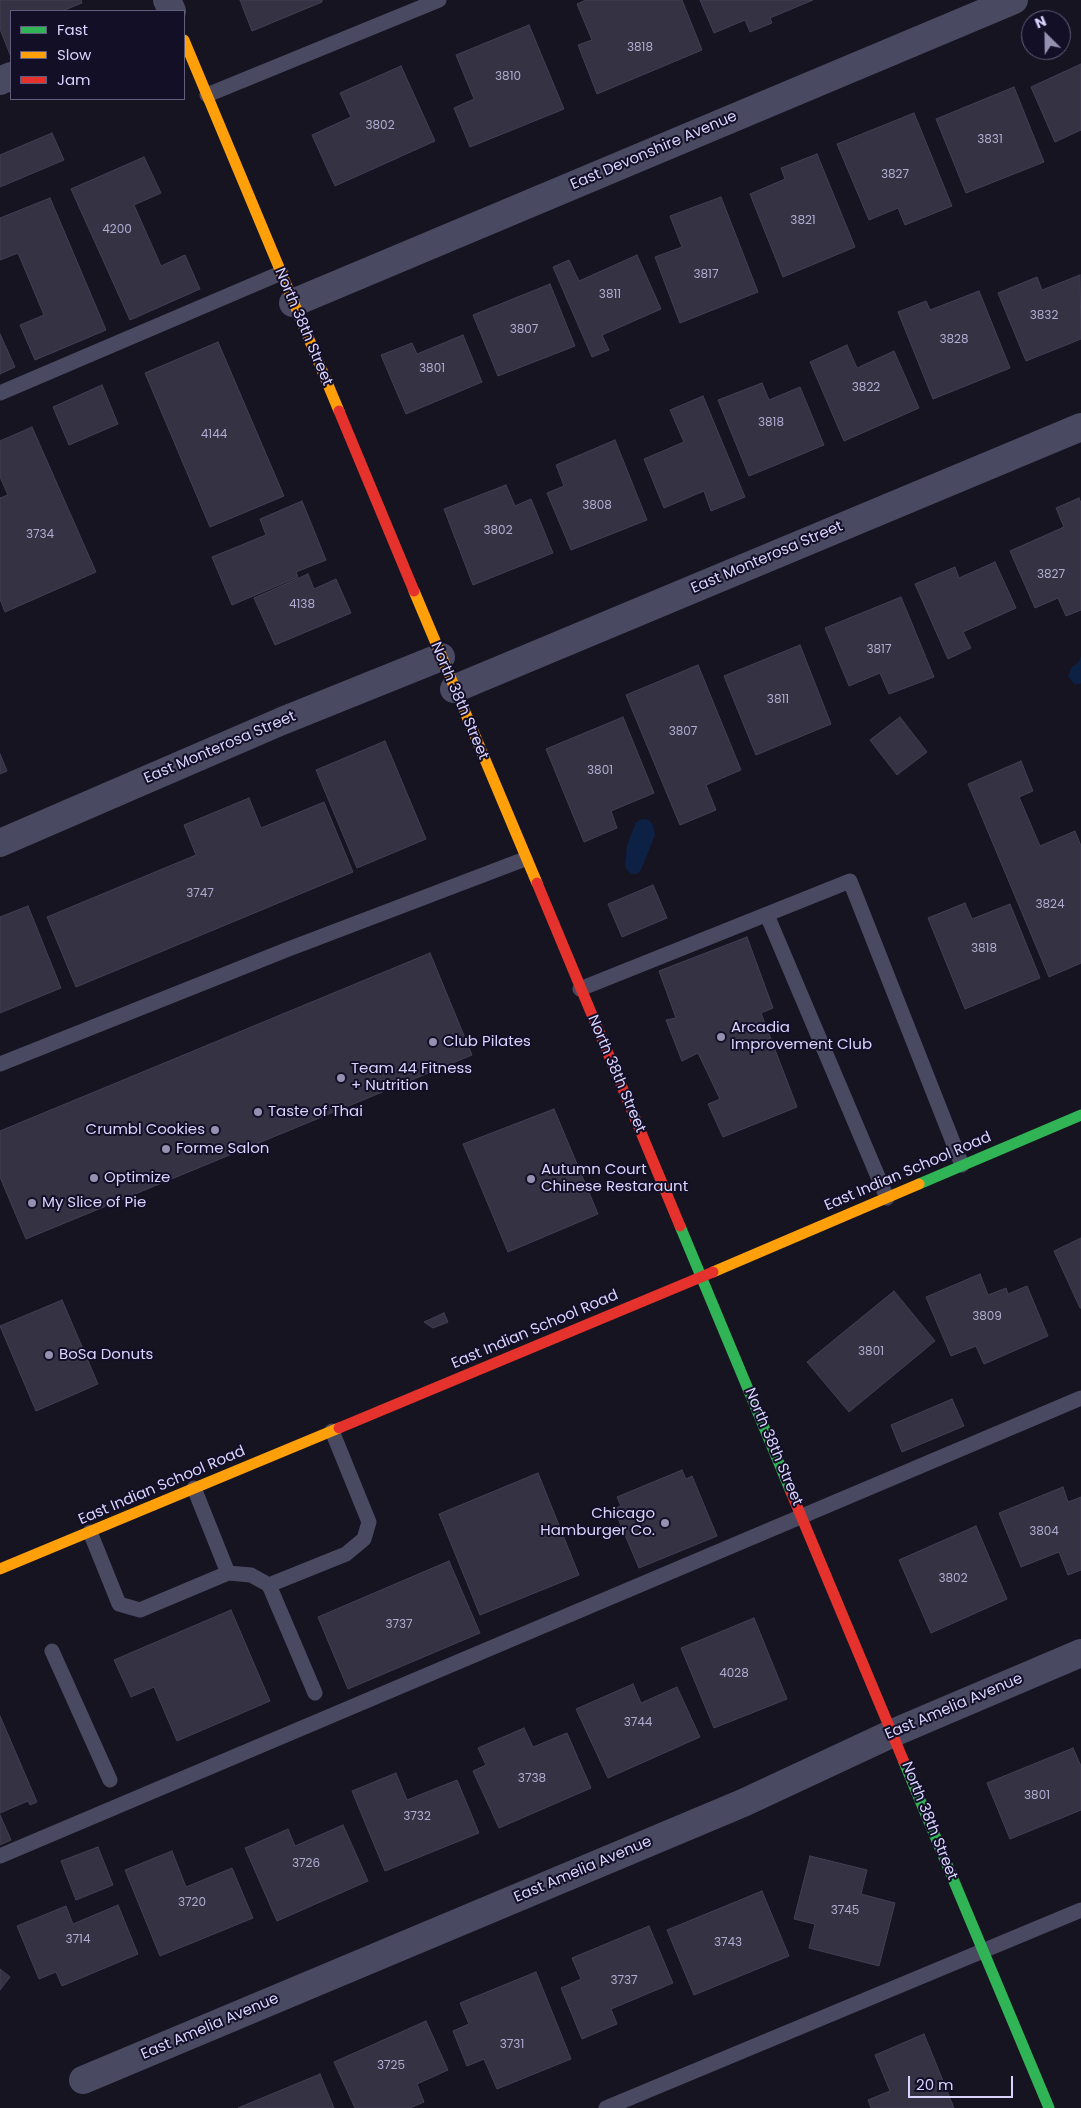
<!DOCTYPE html>
<html>
<head>
<meta charset="utf-8">
<style>
	body { margin:0 }
	#map { position:relative; width:1081px; height:2108px; overflow:hidden; background:#161421; font-family:Poppins,sans-serif }
	canvas { display:block }
	.legend { position:absolute; left:10px; top:10px; width:175px; height:90px; box-sizing:border-box; background:#130f26; border:1px solid #625e7d; margin:0; padding:6px 9px; list-style:none; font-size:15px; color:#d9d4ff }
	.legend li { display:flex; align-items:center; gap:10px; height:25px }
	.legend b { width:25px; border:1px solid #625e7d }
	.north { position:absolute; left:1021px; top:10px; width:50px; height:50px; box-sizing:border-box; background:#130f26; border:1px solid #625e7d; border-radius:50%; rotate:337deg; font-size:14px; font-weight:700; line-height:20px; text-align:center; color:#d9d4ff }
	.north::after { content:''; display:block; margin:auto; width:18px; height:22px; background:#9591b1; clip-path:polygon(50% 0,100% 100%,50% 72%,0 100%) }
	.scale { position:absolute; left:908px; top:2076px; width:105px; height:22px; box-sizing:border-box; border:2px solid #d9d4ff; border-top:0; padding-left:6px; font-size:15px; line-height:18px; white-space:nowrap; color:#d9d4ff; -webkit-text-stroke:4px #130f26; paint-order:stroke }
</style>
</head>
<body>
<div id="map">
<canvas width="1081" height="2108"></canvas>
<ul class="legend">
<li><b style="height:6px;background:#30b455"></b>Fast</li>
<li><b style="height:6px;background:#ff9f0a"></b>Slow</li>
<li><b style="height:6px;background:#e5322d"></b>Jam</li>
</ul>
<div class="north">N</div>
<div class="scale">20 m</div>
</div>
<script>
const c = document.querySelector('canvas').getContext('2d');
c.lineJoin = 'round';
function fill(path, color) {
  c.fillStyle = color;
  c.fill(path, 'evenodd');
}
function toPath(rows) {
  const path = new Path2D();
  for (const r of rows) {
    path.moveTo(r[0], r[1]);
    for (let i = 2; i < r.length; i += 2) path.lineTo(r[i], r[i + 1]);
  }
  return path;
}
function stroke(path, color, width, dash) {
  c.strokeStyle = color;
  c.lineWidth = width;
  c.lineCap = dash ? 'butt' : 'round';
  c.setLineDash(dash || []);
  c.stroke(path);
}
function label(font, color, halo, rows, align = 'center') {
  c.font = font + ' Poppins,sans-serif';
  c.lineWidth = 4;
  c.setLineDash([]);
  c.textBaseline = 'middle';
  c.strokeStyle = halo;
  c.fillStyle = color;
  for (const [text, x, y, turn = 0] of rows) {
    c.save();
    c.translate(x, y);
    c.rotate((+turn || 0) * Math.PI / 180);
    c.textAlign = isNaN(turn) ? turn : align;
    if (halo) c.strokeText(text, 0, 0);
    c.fillText(text, 0, 0);
    c.restore();
  }
}
const water = toPath([
	[1081,656,1081,683,1075,685,1068,676,1072,667,1078,663],
	[642,819,649,820,653,825,655,835,641,870,637,874,631,874,625,867,627,845,636,822]
]);
const building = toPath([
	[0,0,81,0,82,3,62,11,11,11,11,57,0,29,0,0],
	[240,0,322,0,322,2,252,31,240,0],
	[586,0,682,0,702,50,597,94,578,45,592,40,577,4,586,0],
	[700,0,813,0,770,18,772,23,750,32,745,20,714,33,700,0],
	[529,25,564,109,470,147,454,108,474,99,456,55,529,25],
	[1081,64,1081,130,1055,142,1031,87,1081,64],
	[401,66,435,141,335,186,312,135,351,117,340,93,401,66],
	[1014,87,1044,162,966,193,936,119,1014,87],
	[914,113,952,206,905,225,898,208,869,220,837,144,914,113],
	[52,133,64,160,0,187,0,155,52,133],
	[817,154,855,247,783,277,750,194,785,179,781,168,817,154],
	[144,157,161,193,134,205,161,266,185,255,200,289,130,320,71,189,144,157],
	[721,197,758,292,680,323,655,257,682,247,670,216,721,197],
	[50,198,106,330,35,360,20,325,44,315,18,253,0,260,0,218,50,198],
	[637,255,661,309,602,335,609,350,592,357,553,267,569,260,579,281,637,255],
	[1080,275,1081,339,1026,361,998,293,1037,277,1042,290,1080,275],
	[550,284,575,346,498,376,473,315,550,284],
	[979,291,1010,368,933,399,898,312,926,301,930,310,979,291],
	[0,334,15,367,0,374,0,334],
	[463,335,482,382,406,414,381,355,412,343,417,354,463,335],
	[218,342,284,496,210,527,145,373,218,342],
	[847,345,857,368,894,351,919,408,844,441,810,362,847,345],
	[762,383,769,400,800,387,824,445,749,476,718,400,762,383],
	[102,385,118,424,69,445,53,407,102,385],
	[703,396,745,497,711,511,704,491,664,508,644,459,684,442,670,410,703,396],
	[32,427,96,572,5,612,0,599,0,498,8,495,0,477,0,441,32,427],
	[615,440,647,520,571,550,547,493,564,486,556,465,615,440],
	[506,485,515,506,531,499,553,553,473,585,444,509,506,485],
	[1079,498,1081,503,1081,610,1066,616,1058,598,1035,608,1010,551,1064,527,1056,508,1079,498],
	[302,501,326,560,296,572,298,577,232,605,212,557,266,535,260,519,302,501],
	[995,562,1016,608,963,632,971,648,948,659,915,584,955,567,959,578,995,562],
	[308,574,314,589,336,579,351,613,275,645,254,598,308,574],
	[901,597,934,677,889,694,880,673,849,686,825,628,901,597],
	[800,645,831,724,756,755,724,676,800,645],
	[698,665,741,770,706,785,716,810,680,825,626,695,698,665],
	[623,717,654,793,611,811,617,828,584,842,546,749,623,717],
	[900,717,927,752,897,775,870,740,900,717],
	[385,741,426,839,357,868,316,770,385,741],
	[0,754,7,771,0,774,0,754],
	[1021,761,1033,791,1019,797,1040,846,1075,831,1081,846,1081,963,1049,977,968,784,1021,761],
	[249,798,261,828,324,802,353,872,76,987,47,917,196,855,184,825,249,798],
	[653,885,667,918,622,937,608,904,653,885],
	[965,903,972,919,1010,904,1040,978,965,1009,928,918,965,903],
	[28,906,61,988,0,1013,0,917,28,906],
	[747,937,773,1008,761,1013,797,1107,723,1137,708,1104,720,1099,698,1053,682,1061,666,1020,676,1018,659,971,747,937],
	[430,953,472,1055,26,1239,0,1177,0,1131,430,953],
	[554,1109,598,1214,508,1252,463,1144,554,1109],
	[1081,1238,1081,1308,1080,1308,1054,1251,1081,1238],
	[980,1274,988,1295,1006,1288,1008,1294,1027,1286,1048,1336,984,1364,976,1346,951,1356,926,1297,980,1274],
	[894,1291,935,1341,849,1412,807,1362,894,1291],
	[62,1300,98,1384,36,1411,0,1326,62,1300],
	[444,1313,448,1322,433,1328,424,1322,444,1313],
	[952,1399,964,1426,902,1452,891,1425,952,1399],
	[682,1470,686,1479,692,1476,717,1536,639,1568,614,1509,621,1506,617,1497,682,1470],
	[538,1473,579,1575,480,1615,439,1514,538,1473],
	[1063,1487,1068,1502,1081,1497,1081,1570,1068,1575,1059,1552,1021,1567,999,1513,1063,1487],
	[976,1526,1007,1599,931,1633,899,1560,976,1526],
	[449,1561,480,1633,348,1689,318,1617,449,1561],
	[231,1610,270,1701,177,1741,154,1687,131,1697,114,1660,231,1610],
	[754,1618,787,1699,714,1728,681,1648,754,1618],
	[633,1684,641,1703,677,1687,700,1737,608,1778,576,1709,633,1684],
	[0,1716,37,1802,30,1805,28,1801,0,1813,0,1716],
	[524,1728,533,1747,567,1733,591,1788,499,1828,473,1771,486,1765,478,1748,524,1728],
	[1073,1748,1081,1766,1081,1810,1010,1839,987,1783,1073,1748],
	[396,1773,407,1800,457,1780,479,1833,385,1871,352,1791,396,1773],
	[0,1815,11,1840,0,1845,0,1815],
	[343,1825,368,1881,277,1921,245,1848,288,1829,295,1846,343,1825],
	[98,1847,113,1885,76,1900,61,1861,98,1847],
	[172,1851,186,1887,232,1868,253,1918,160,1956,125,1870,172,1851],
	[810,1856,867,1870,861,1894,895,1903,879,1966,809,1948,815,1924,794,1919,810,1856],
	[762,1891,789,1956,694,1995,667,1930,762,1891],
	[118,1905,138,1954,62,1986,56,1972,39,1979,17,1926,66,1906,73,1924,118,1905],
	[649,1926,673,1983,611,2009,617,2024,582,2039,561,1988,581,1979,572,1958,649,1926],
	[0,1969,10,1977,0,1990,0,1969],
	[536,1972,571,2059,497,2089,484,2059,467,2066,453,2031,469,2024,460,2003,536,1972],
	[426,2021,448,2070,417,2084,424,2102,410,2108,355,2108,334,2062,426,2021],
	[924,2034,954,2108,871,2108,868,2100,890,2091,875,2055,924,2034],
	[320,2074,334,2108,238,2108,320,2074]
]);
const lane = toPath([
	[207,95,439,0],
	[0,393,281,273],
	[767,915,887,1198],
	[580,989,850,881,962,1165],
	[0,1064,286,950,525,859],
	[194,1488,228,1573,251,1575,269,1585,315,1693],
	[90,1532,119,1604,140,1610,228,1573],
	[269,1585,346,1554,364,1539,369,1522,332,1431],
	[52,1651,110,1780],
	[0,1856,1081,1398],
	[606,2108,1081,1910]
]);
const street = toPath([
	[167,0,172,11],
	[0,81,11,76],
	[293,303,1014,0],
	[454,689,1081,427],
	[0,843,282,721,441,657],
	[83,2080,743,1803,893,1733,1081,1653]
]);
const fast = toPath([
	[919,1184,1081,1115],
	[680,1226,791,1492],
	[904,1762,1049,2108]
]);
const slow = toPath([
	[184,40,339,411],
	[414,591,537,883],
	[713,1272,919,1184],
	[0,1569,339,1428]
]);
const jam = toPath([
	[339,411,414,591],
	[537,883,680,1226],
	[339,1428,713,1272],
	[791,1492,904,1762]
]);
const markers = [
	[721,1037,5,"#9591b1"],
	[433,1042,5,"#9591b1"],
	[341,1078,5,"#9591b1"],
	[258,1112,5,"#9591b1"],
	[215,1130,5,"#9591b1"],
	[166,1149,5,"#9591b1"],
	[94,1178,5,"#9591b1"],
	[531,1179,5,"#9591b1"],
	[32,1203,5,"#9591b1"],
	[49,1355,5,"#9591b1"],
	[665,1523,5,"#9591b1"]
];
const numberNames = [
	["3818",640,48],
	["3810",508,77],
	["3802",380,126],
	["3831",990,140],
	["3827",895,175],
	["3821",803,221],
	["4200",117,230],
	["3817",706,275],
	["3811",610,295],
	["3832",1044,316],
	["3807",524,330],
	["3828",954,340],
	["3801",432,369],
	["3822",866,388],
	["3818",771,423],
	["4144",214,435],
	["3808",597,506],
	["3802",498,531],
	["3734",40,535],
	["3827",1051,575],
	["4138",302,605],
	["3817",879,650],
	["3811",778,700],
	["3807",683,732],
	["3801",600,771],
	["3747",200,894],
	["3824",1050,905],
	["3818",984,949],
	["3809",987,1317],
	["3801",871,1352],
	["3804",1044,1532],
	["3802",953,1579],
	["3737",399,1625],
	["4028",734,1674],
	["3744",638,1723],
	["3738",532,1779],
	["3801",1037,1796],
	["3732",417,1817],
	["3726",306,1864],
	["3720",192,1903],
	["3745",845,1911],
	["3714",78,1940],
	["3743",728,1943],
	["3737",624,1981],
	["3731",512,2045],
	["3725",391,2066]
];
const streetNames = [
	["East Devonshire Avenue",654,151,-23],
	["North 38th Street",303,327,67],
	["East Monterosa Street",767,558,-23],
	["North 38th Street",459,701,67],
	["East Monterosa Street",220,748,-23],
	["North 38th Street",616,1074,67],
	["East Indian School Road",908,1172,-23],
	["East Indian School Road",535,1330,-23],
	["North 38th Street",773,1447,67],
	["East Indian School Road",162,1486,-23],
	["East Amelia Avenue",954,1707,-23],
	["North 38th Street",929,1821,68],
	["East Amelia Avenue",583,1870,-23],
	["East Amelia Avenue",210,2027,-23]
];
const poiNames = [
	["Arcadia",731,1028],
	["Improvement Club",731,1045],
	["Club Pilates",443,1042],
	["Team 44 Fitness",351,1069],
	["+ Nutrition",351,1086],
	["Taste of Thai",268,1112],
	["Crumbl Cookies",205,1130,"right"],
	["Forme Salon",176,1149],
	["Autumn Court",541,1170],
	["Chinese Restaraunt",541,1187],
	["Optimize",104,1178],
	["My Slice of Pie",42,1203],
	["BoSa Donuts",59,1355],
	["Chicago",655,1514,"right"],
	["Hamburger Co.",655,1531,"right"]
];
fill(water, '#0d2144');
fill(building, '#343243');
stroke(building, '#433f54', 1);
stroke(lane, '#4a4962', 15);
stroke(street, '#4a4962', 28);
stroke(fast, '#30b455', 11);
stroke(slow, '#ff9f0a', 11);
stroke(jam, '#e5322d', 11);
for (const [x, y, r, color] of markers) {
  const dot = new Path2D();
  dot.arc(x, y, r, 0, 2 * Math.PI);
  c.fillStyle = color;
  c.fill(dot);
  stroke(dot, '#130f26', 2);
}
label('12px', '#b0acd0', null, numberNames);
label('15px', '#d9d4ff', '#130f26', streetNames);
label('15px', '#d9d4ff', '#130f26', poiNames, 'left');
</script>
</body>
</html>
